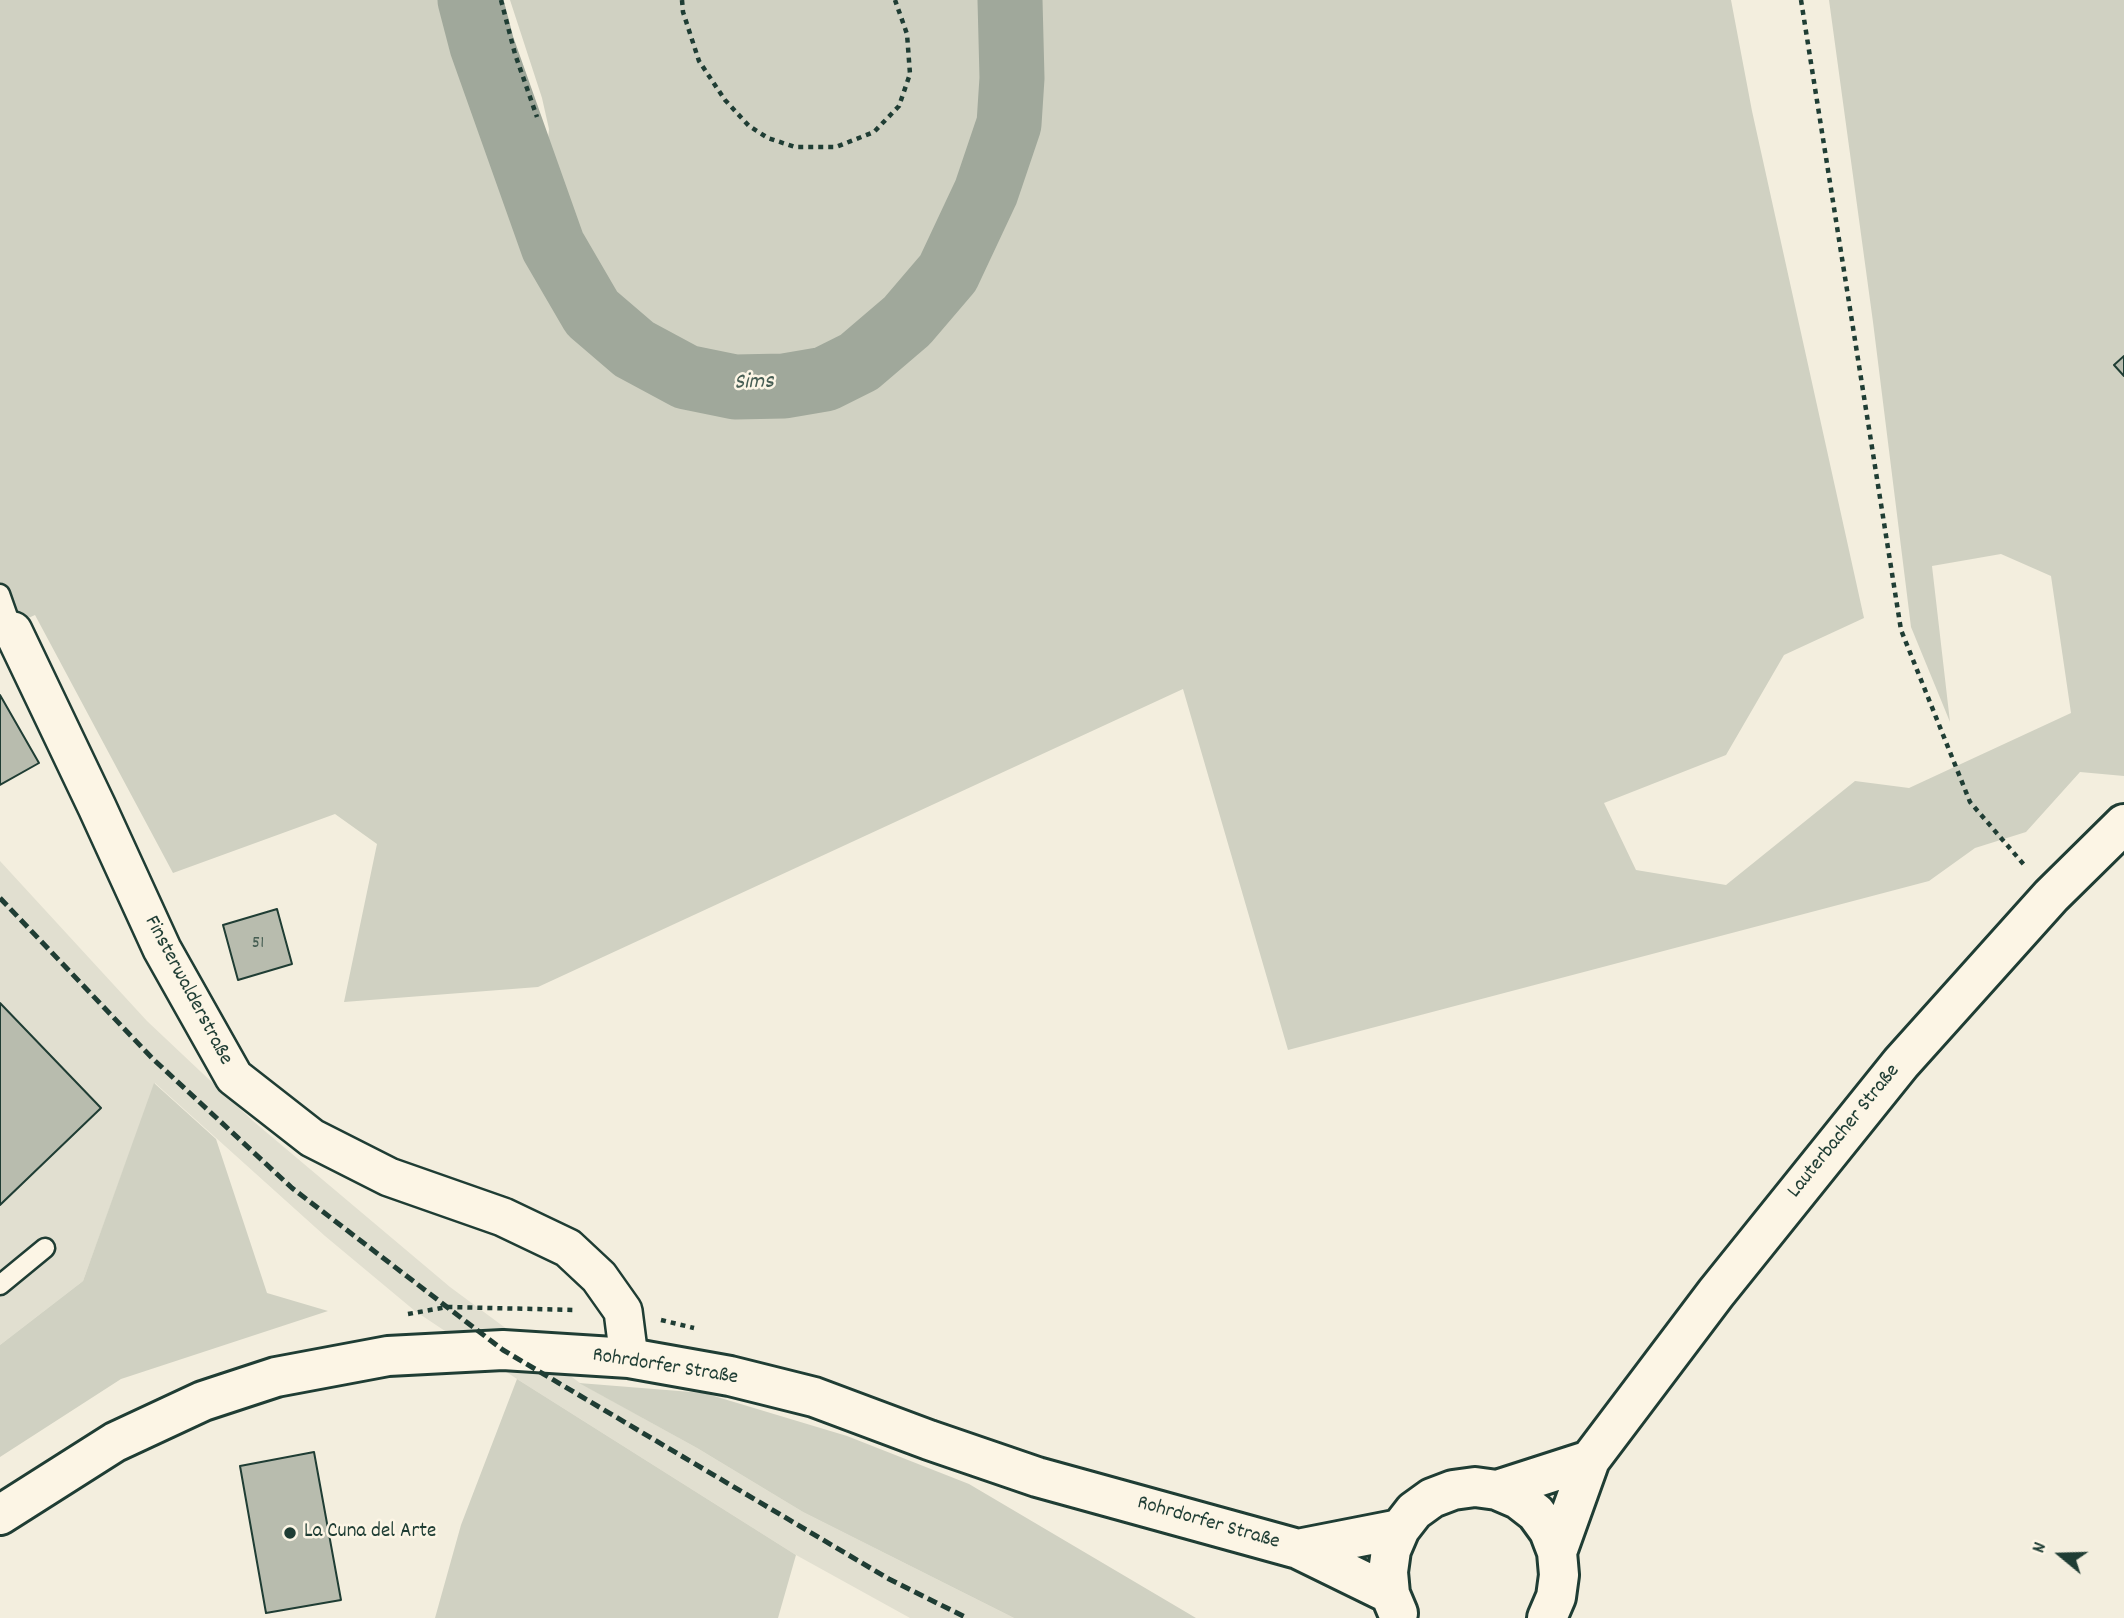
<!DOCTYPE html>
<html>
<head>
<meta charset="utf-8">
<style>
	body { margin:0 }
	#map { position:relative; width:2124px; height:1618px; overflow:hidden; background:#f3eede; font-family:Dekko,sans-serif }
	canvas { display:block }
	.north { position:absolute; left:2026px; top:1520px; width:70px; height:70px; -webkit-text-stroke:5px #fcf5e5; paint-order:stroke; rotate:289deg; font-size:19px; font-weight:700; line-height:28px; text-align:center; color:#1f3d34 }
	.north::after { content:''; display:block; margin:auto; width:24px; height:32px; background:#1f3d34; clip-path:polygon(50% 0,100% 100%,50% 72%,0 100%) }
</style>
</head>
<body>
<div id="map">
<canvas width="2124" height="1618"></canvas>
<div class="north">N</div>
</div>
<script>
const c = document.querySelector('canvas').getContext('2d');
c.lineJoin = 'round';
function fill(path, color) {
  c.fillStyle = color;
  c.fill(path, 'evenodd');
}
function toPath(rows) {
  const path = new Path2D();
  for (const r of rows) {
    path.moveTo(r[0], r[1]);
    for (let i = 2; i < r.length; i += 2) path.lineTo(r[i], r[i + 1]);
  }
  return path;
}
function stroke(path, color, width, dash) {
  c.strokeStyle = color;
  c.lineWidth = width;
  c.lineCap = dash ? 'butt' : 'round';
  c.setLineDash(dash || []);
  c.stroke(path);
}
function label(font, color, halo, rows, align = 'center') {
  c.font = font + ' Dekko,sans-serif';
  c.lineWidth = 5;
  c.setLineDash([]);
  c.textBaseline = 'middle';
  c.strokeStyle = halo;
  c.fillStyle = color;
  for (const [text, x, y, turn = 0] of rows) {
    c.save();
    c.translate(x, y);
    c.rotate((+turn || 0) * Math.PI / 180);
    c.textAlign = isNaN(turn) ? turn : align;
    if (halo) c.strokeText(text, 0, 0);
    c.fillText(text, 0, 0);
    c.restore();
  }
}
const built = toPath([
	[0,861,147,1021,253,1121,450,1287,580,1383,697,1448,803,1512,1014,1618,910,1618,796,1555,517,1379,415,1311,325,1236,155,1083,83,1281,0,1345]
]);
const green = toPath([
	[0,0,479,0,505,79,526,129,537,145,548,140,549,129,542,98,510,0,1731,0,1752,111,1864,618,1784,655,1726,755,1604,803,1636,870,1726,885,1855,781,1909,788,2071,713,2051,576,2001,554,1932,566,1950,722,1911,627,1873,322,1829,0,2124,0,2124,776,2080,772,2026,832,1975,848,1929,881,1288,1050,1183,689,538,987,344,1002,377,844,335,814,173,873,35,615,0,631],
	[154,1083,216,1139,267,1293,328,1311,121,1379,0,1457,0,1345,83,1281],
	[517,1379,796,1555,778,1618,435,1618,461,1525],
	[579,1383,704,1393,847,1436,969,1484,1196,1618,1014,1618,803,1512,697,1448]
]);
const river = toPath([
	[470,0,482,46,553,246,592,313,634,349,686,377,735,387,784,386,825,379,859,362,907,321,948,273,986,192,1009,124,1012,78,1010,0]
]);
const building = toPath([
	[2124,356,2124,376,2114,365,2124,356],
	[0,695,39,763,0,785,0,695],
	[277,909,292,964,238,980,223,925,277,909],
	[0,1003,101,1108,0,1205,0,1003],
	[314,1452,341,1600,266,1613,240,1466,314,1452]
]);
const path = toPath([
	[501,0,515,54,537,117],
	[682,0,683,12,699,61,725,100,749,126,768,138,795,147,836,147,874,132,899,106,910,74,907,34,895,0],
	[1801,0,1901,630,1970,802,2026,867],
	[408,1314,447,1307,577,1310],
	[661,1320,694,1328]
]);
const lane = toPath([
	[0,594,13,631],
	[0,1285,45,1248]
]);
const street = toPath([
	[13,631,97,807,162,949,234,1077,312,1138,389,1177,503,1217,568,1248,599,1277,623,1311,629,1358]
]);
const secondary = toPath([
	[1497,1490,1590,1460],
	[0,1515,115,1442,203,1401,276,1377,388,1356,503,1350,629,1358,730,1376,814,1397,929,1440,1037,1477,1298,1549,1390,1594],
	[1298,1549,1400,1529],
	[1557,1552,1590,1460,1716,1293,1901,1063,2051,896,2124,824],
	[1398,1613,1390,1594,1388,1572,1391,1550,1400,1529,1414,1511,1432,1498,1453,1490,1475,1487,1497,1490,1518,1499,1536,1513,1549,1531,1557,1552,1559,1575,1556,1597,1547,1618]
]);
const rail = toPath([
	[0,898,153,1059,292,1188,503,1350,889,1579,967,1618]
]);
const markers = [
	[290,1533,7,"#1f3d34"]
];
const numberNames = [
	["51",258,945]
];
const streetNames = [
	["Finsterwalderstraße",187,991,62],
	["Lauterbacher Straße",1845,1132,-51],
	["Rohrdorfer Straße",665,1368,9],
	["Rohrdorfer Straße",1208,1524,16]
];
const poiNames = [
	["La Cuna del Arte",304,1533]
];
const waterNames = [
	["Sims",754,384,-2]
];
fill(built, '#e1dfd0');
fill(green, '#d0d1c2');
stroke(river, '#a0a89b', 65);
fill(building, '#b8bcae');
stroke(building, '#1f3d34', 2);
stroke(lane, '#1f3d34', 23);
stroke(street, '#1f3d34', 42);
stroke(secondary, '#1f3d34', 44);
stroke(path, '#1f3d34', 4.5, [5, 5]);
stroke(lane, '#fcf5e5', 18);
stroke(street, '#fcf5e5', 37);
stroke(secondary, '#fcf5e5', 38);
stroke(rail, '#1f3d34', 5, [10, 5]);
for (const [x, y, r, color] of markers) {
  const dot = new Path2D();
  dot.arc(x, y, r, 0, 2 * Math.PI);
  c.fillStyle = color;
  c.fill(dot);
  stroke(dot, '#fcf5e5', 2.5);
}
label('18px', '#455d52', null, numberNames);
label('21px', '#1f3d34', '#fcf5e5', streetNames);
label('21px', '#1f3d34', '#fcf5e5', poiNames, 'left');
label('italic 23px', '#465d53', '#fcf5e5', waterNames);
</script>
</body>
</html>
